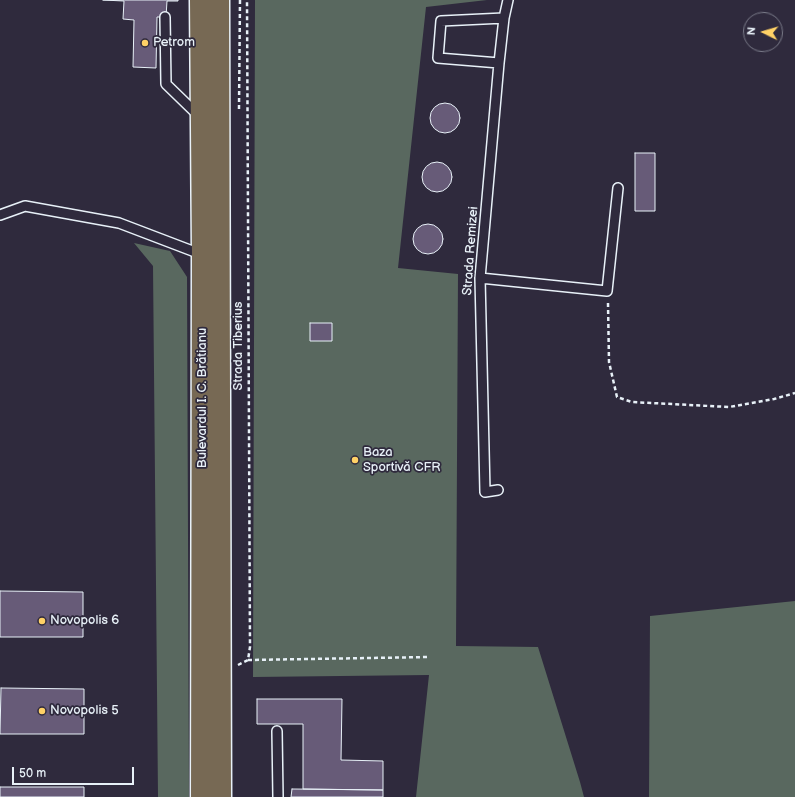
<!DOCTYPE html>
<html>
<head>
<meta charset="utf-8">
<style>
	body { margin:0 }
	#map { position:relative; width:795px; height:797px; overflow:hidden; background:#2f2a3d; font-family:"Balsamiq Sans",sans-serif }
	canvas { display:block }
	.north { position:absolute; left:743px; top:12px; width:40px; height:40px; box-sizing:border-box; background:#2f2a3d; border:1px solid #797a88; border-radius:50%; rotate:275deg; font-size:11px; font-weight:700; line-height:16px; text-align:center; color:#e8f1f8 }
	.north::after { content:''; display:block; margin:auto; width:14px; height:18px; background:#ffd166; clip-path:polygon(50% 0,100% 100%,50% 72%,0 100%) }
	.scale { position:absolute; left:12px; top:767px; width:122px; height:18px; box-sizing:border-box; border:2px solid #e8f1f8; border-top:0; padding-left:5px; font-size:12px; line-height:14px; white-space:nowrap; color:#e8f1f8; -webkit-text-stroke:3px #2f2a3d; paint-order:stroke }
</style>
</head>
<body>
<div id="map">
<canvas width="795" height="797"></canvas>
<div class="north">N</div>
<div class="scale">50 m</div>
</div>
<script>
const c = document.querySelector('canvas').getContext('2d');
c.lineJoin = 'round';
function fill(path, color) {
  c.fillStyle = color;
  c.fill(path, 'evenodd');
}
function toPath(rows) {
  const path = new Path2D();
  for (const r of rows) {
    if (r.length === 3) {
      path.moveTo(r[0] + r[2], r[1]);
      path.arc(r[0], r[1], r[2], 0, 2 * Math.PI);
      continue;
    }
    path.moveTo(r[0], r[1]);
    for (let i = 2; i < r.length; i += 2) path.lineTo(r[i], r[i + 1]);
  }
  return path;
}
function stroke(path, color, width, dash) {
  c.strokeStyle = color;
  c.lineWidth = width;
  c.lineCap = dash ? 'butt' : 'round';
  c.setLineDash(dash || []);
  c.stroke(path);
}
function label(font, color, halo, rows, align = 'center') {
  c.font = font + ' "Balsamiq Sans",sans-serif';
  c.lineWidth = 3.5;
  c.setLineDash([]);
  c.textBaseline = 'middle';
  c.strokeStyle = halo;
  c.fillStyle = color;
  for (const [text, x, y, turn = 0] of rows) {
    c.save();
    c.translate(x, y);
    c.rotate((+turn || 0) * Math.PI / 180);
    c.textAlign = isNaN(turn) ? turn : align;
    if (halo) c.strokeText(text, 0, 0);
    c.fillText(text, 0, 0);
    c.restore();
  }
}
const green = toPath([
	[255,0,487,0,426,7,398,268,458,274,456,646,538,647,580,782,584,797,416,797,429,675,253,677],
	[134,243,170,251,187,277,189,797,158,797,153,266],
	[795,601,795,797,649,797,650,616]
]);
const building = toPath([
	[103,0,178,0,178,1,167,1,166,17,157,17,156,68,133,67,134,20,123,19,124,1,103,0],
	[445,118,15],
	[635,153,655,153,655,211,635,211,635,153],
	[437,177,15],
	[428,239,15],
	[310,323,332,323,332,341,310,341,310,323],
	[0,591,83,592,83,637,0,637,0,591],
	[1,688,84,689,84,734,0,734,1,688],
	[257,699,342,699,341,760,383,761,383,790,303,789,303,724,257,724,257,699],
	[0,787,84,787,84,797,0,797,0,787],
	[292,789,383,790,383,797,291,797,292,789]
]);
const path = toPath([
	[239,109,240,0],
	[608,303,609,362,617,397,632,402,729,407,774,399,795,393],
	[248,660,430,657],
	[238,665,248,660,250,647,247,0]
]);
const service = toPath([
	[165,17,166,84,199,116],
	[499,63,438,58,441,21,504,18],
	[0,215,25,206,119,223,203,255],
	[480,278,607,291,618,188],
	[498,490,485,492,480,278,499,63,504,18,508,0],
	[277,731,278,797]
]);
const primary = toPath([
	[201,0,203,255,202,797],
	[218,0,220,797]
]);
const markers = [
	[145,43,4,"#ffd166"],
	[355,460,4,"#ffd166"],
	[42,621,4,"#ffd166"],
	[42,711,4,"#ffd166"]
];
const poiNames = [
	["Petrom",153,43],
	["Baza",363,453],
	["Sportivă CFR",363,468],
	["Novopolis 6",50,621],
	["Novopolis 5",50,711]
];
const streetNames = [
	["Strada Remizei",471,251,-86],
	["Strada Tiberius",239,346,-90],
	["Bulevardul I. C. Brătianu",203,398,-90]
];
fill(green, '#59685f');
fill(building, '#675b78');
stroke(building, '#e8f1f8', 1);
stroke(service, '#e8f1f8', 12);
stroke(primary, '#e8f1f8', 25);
stroke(path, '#e8f1f8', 2.5, [4, 3]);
stroke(service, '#2f2a3d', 9);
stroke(primary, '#776954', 22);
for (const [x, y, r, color] of markers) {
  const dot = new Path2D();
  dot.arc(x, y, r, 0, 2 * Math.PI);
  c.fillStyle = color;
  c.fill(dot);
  stroke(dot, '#2f2a3d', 1.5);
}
label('13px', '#e8f1f8', '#2f2a3d', poiNames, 'left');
label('13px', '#e8f1f8', '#2f2a3d', streetNames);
</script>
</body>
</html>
